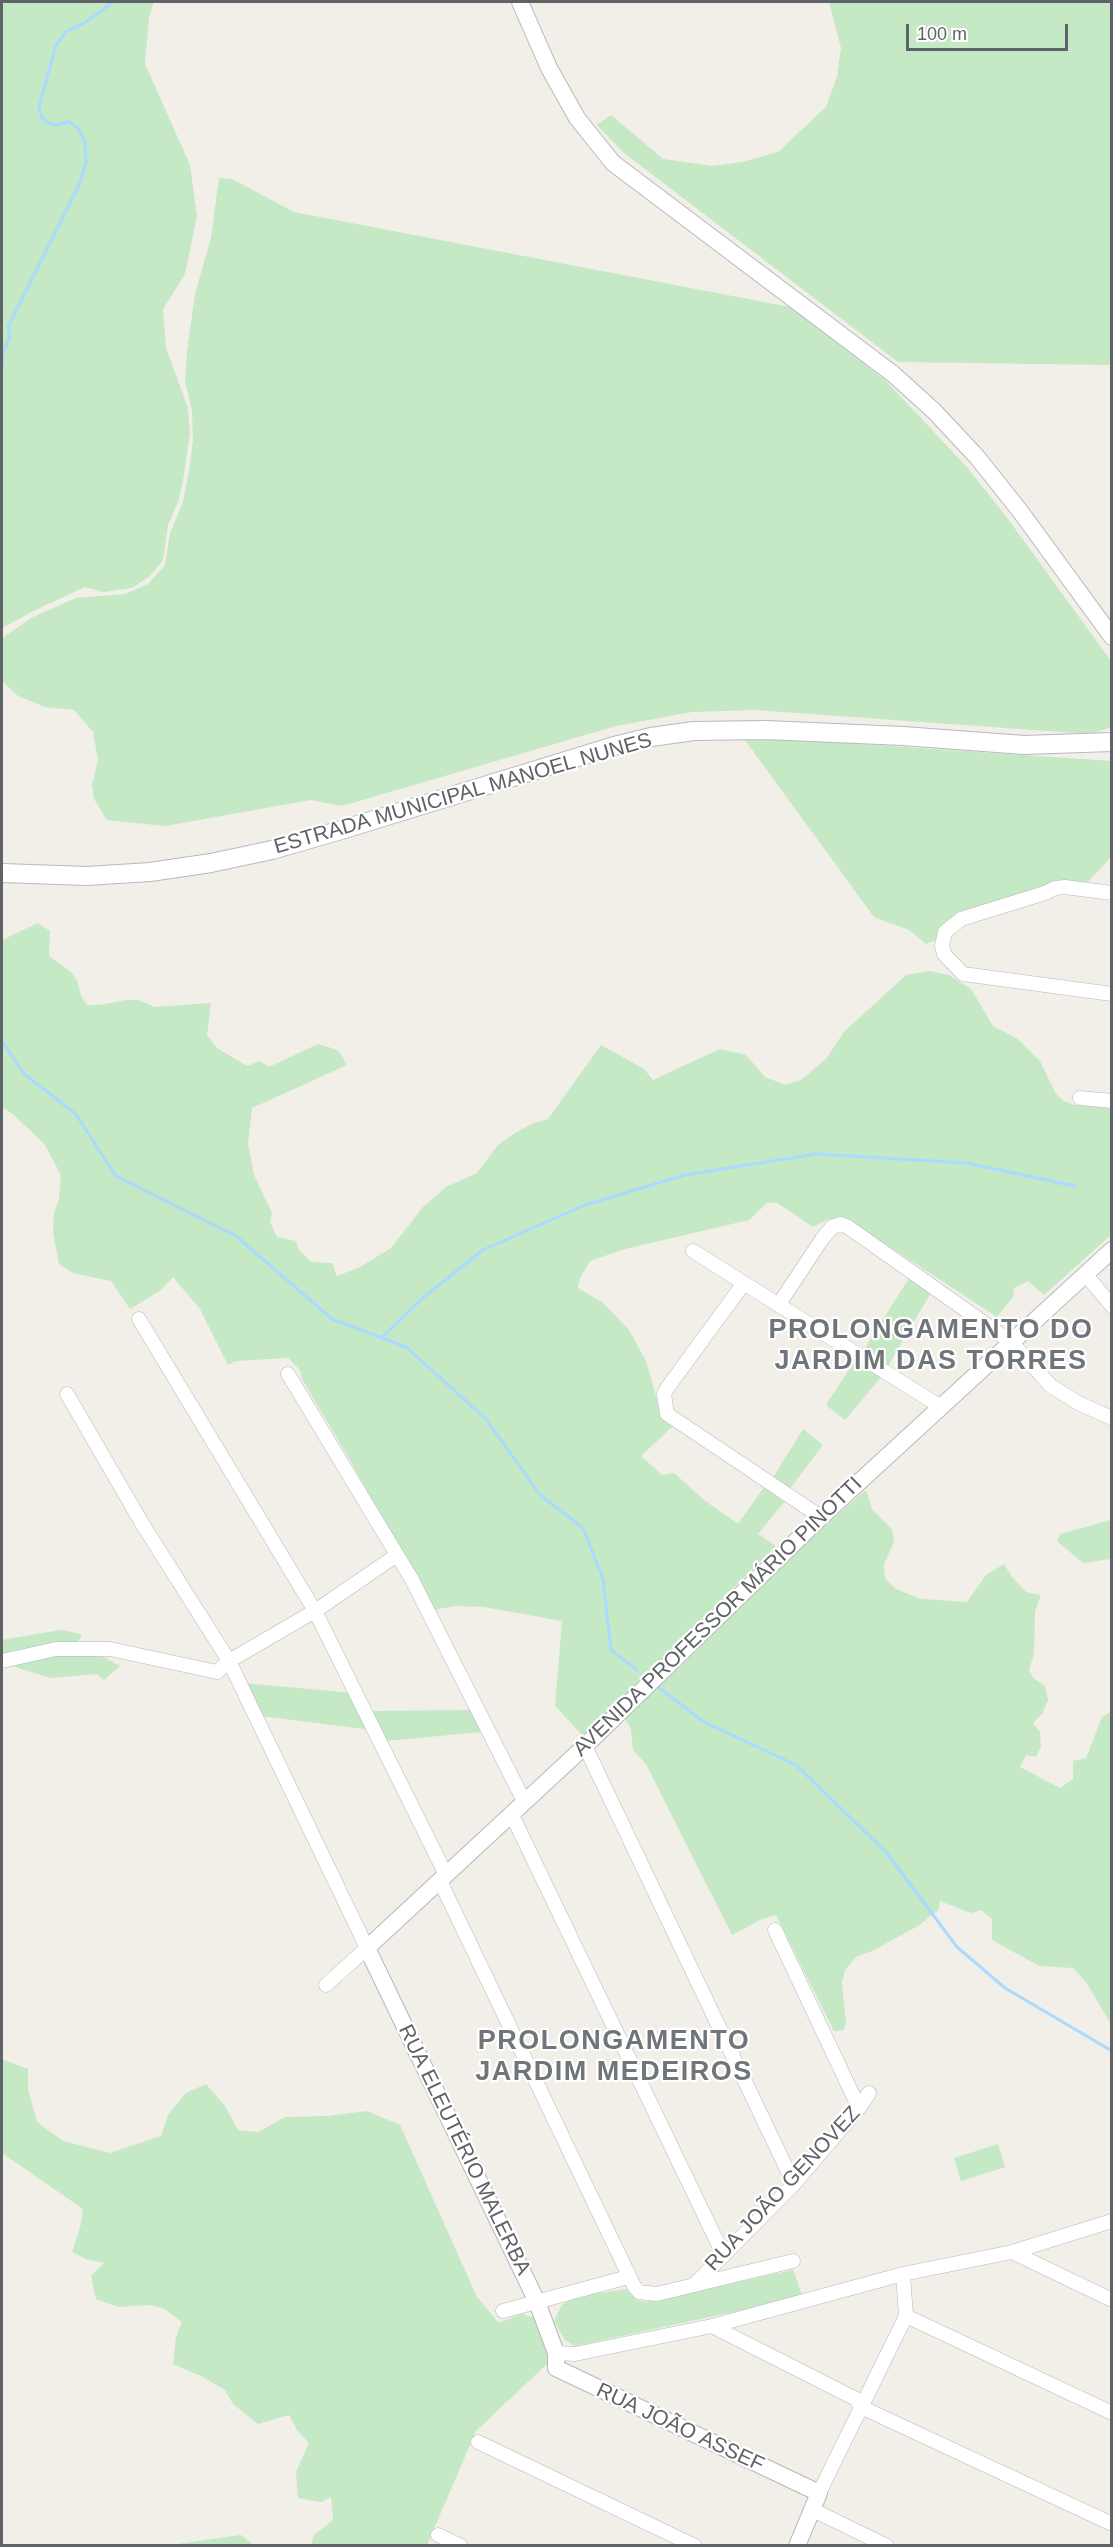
<!DOCTYPE html>
<html>
<head>
<meta charset="utf-8">
<style>
	body { margin:0 }
	#map { position:relative; width:1113px; height:2547px; overflow:hidden; background:#f1efe8; font-family:Helvetica,sans-serif }
	canvas { display:block }
	.frame { position:absolute; inset:0; border:3px solid #5f6368; pointer-events:none }
	.scale { position:absolute; left:906px; top:24px; width:162px; height:27px; box-sizing:border-box; border:3px solid #5f6368; border-top:0; padding-left:8px; font-size:18px; line-height:21px; white-space:nowrap; color:#5f6368; -webkit-text-stroke:4px #fff; paint-order:stroke }
</style>
</head>
<body>
<div id="map">
<canvas width="1113" height="2547"></canvas>
<div class="frame"></div>
<div class="scale">100 m</div>
</div>
<script>
const c = document.querySelector('canvas').getContext('2d');
c.lineJoin = 'round';
function fill(path, color) {
  c.fillStyle = color;
  c.fill(path, 'evenodd');
}
function toPath(rows) {
  const path = new Path2D();
  for (const r of rows) {
    path.moveTo(r[0], r[1]);
    for (let i = 2; i < r.length; i += 2) path.lineTo(r[i], r[i + 1]);
  }
  return path;
}
function stroke(path, color, width, dash) {
  c.strokeStyle = color;
  c.lineWidth = width;
  c.lineCap = dash ? 'butt' : 'round';
  c.setLineDash(dash || []);
  c.stroke(path);
}
function label(font, color, halo, rows, align = 'center') {
  c.font = font + ' Helvetica,sans-serif';
  c.lineWidth = 4.5;
  c.setLineDash([]);
  c.textBaseline = 'middle';
  c.strokeStyle = halo;
  c.fillStyle = color;
  for (const [text, x, y, turn = 0] of rows) {
    c.save();
    c.translate(x, y);
    c.rotate((+turn || 0) * Math.PI / 180);
    c.textAlign = isNaN(turn) ? turn : align;
    if (halo) c.strokeText(text, 0, 0);
    c.fillText(text, 0, 0);
    c.restore();
  }
}
const green = toPath([
	[2,2,154,2,149,17,145,64,190,165,197,216,185,274,163,309,166,348,188,408,190,433,183,481,178,502,168,525,163,560,150,576,132,588,103,592,85,587,35,610,2,628],
	[829,2,1111,2,1111,365,898,362,624,153,597,125,611,115,663,159,712,166,743,162,778,152,826,107,837,77,841,48],
	[219,178,232,179,294,212,790,307,885,380,966,466,1008,519,1111,661,1112,727,1090,734,755,710,692,712,616,726,342,806,311,800,165,826,107,820,94,799,92,785,98,760,93,732,74,710,45,707,18,696,2,681,2,638,33,617,76,598,125,594,148,584,165,565,170,533,183,502,189,471,193,441,192,411,185,381,187,351,195,294,211,238],
	[742,736,1111,761,1111,857,1085,885,1045,886,948,920,939,930,936,940,926,944,909,930,874,917],
	[38,923,50,931,49,956,71,972,77,980,81,996,87,1005,100,1005,125,1000,138,1000,155,1007,211,1003,207,1035,217,1048,247,1066,260,1061,269,1067,318,1044,338,1050,347,1065,252,1108,248,1144,254,1175,272,1213,270,1222,277,1237,296,1241,299,1250,311,1262,332,1263,337,1276,360,1267,391,1248,423,1207,446,1187,477,1173,497,1146,515,1133,534,1123,548,1119,601,1045,644,1069,653,1080,720,1049,746,1055,765,1077,786,1085,801,1080,826,1059,844,1032,906,975,930,971,949,975,971,989,993,1026,1018,1039,1040,1061,1056,1094,1064,1101,1075,1105,1111,1107,1111,1235,1044,1295,1028,1281,1014,1288,1013,1297,997,1317,850,1221,839,1219,827,1220,813,1227,776,1202,767,1203,749,1220,625,1249,590,1261,580,1278,578,1288,603,1303,629,1330,646,1361,661,1414,674,1425,641,1456,662,1475,674,1473,704,1500,738,1524,764,1487,784,1502,758,1534,776,1546,583,1736,555,1706,562,1621,484,1607,455,1606,433,1610,350,1460,302,1379,300,1370,288,1358,236,1361,228,1365,200,1309,173,1277,161,1290,130,1309,111,1281,73,1273,59,1264,53,1232,54,1213,59,1199,61,1175,45,1145,14,1115,2,1107,2,940],
	[911,1275,932,1291,888,1366,863,1351],
	[856,1359,881,1377,845,1420,826,1405],
	[803,1429,823,1445,788,1491,771,1481],
	[866,1490,872,1509,892,1529,894,1542,884,1564,885,1579,896,1589,921,1599,967,1602,986,1575,1004,1564,1012,1577,1026,1592,1041,1595,1035,1611,1034,1654,1029,1670,1033,1678,1045,1686,1048,1700,1042,1714,1033,1723,1040,1732,1041,1746,1036,1757,1026,1755,1020,1767,1060,1788,1073,1779,1073,1761,1086,1758,1102,1717,1111,1712,1111,2024,1086,1982,1073,1968,1039,1966,992,1940,992,1919,981,1910,971,1913,940,1901,938,1910,918,1926,872,1951,856,1957,845,1970,842,1983,846,2022,844,2030,834,2031,776,1915,760,1920,732,1935,646,1764,633,1750,631,1729,625,1718,684,1663,798,1549],
	[1111,1520,1111,1559,1083,1563,1057,1541,1060,1534],
	[61,1630,82,1634,78,1642,85,1654,104,1657,120,1666,104,1680,97,1674,51,1678,18,1668,2,1659,2,1640],
	[244,1683,353,1693,372,1711,472,1710,482,1732,385,1741,364,1729,260,1716],
	[2,2059,28,2069,28,2089,37,2122,63,2141,110,2153,161,2136,168,2115,186,2093,206,2084,225,2106,238,2130,258,2132,285,2117,328,2116,367,2111,400,2125,477,2297,499,2323,521,2314,533,2317,547,2339,549,2362,476,2431,427,2545,311,2545,314,2535,333,2520,331,2497,321,2502,298,2498,296,2472,309,2443,297,2430,289,2415,258,2424,233,2404,225,2390,203,2377,173,2364,176,2337,182,2322,163,2308,149,2305,118,2307,96,2299,91,2276,104,2263,86,2259,72,2252,81,2224,83,2209,2,2153],
	[998,2144,1005,2167,961,2181,954,2158],
	[793,2270,803,2297,575,2346,565,2340,554,2321,562,2305,573,2297,627,2289,637,2300,646,2302],
	[241,2535,253,2545,171,2545]
]);
const stream = toPath([
	[2,368,3,351,10,337,8,327,79,185,86,162,85,142,78,128,69,122,58,125,50,124,42,118,39,107,56,45,66,32,86,22,113,2],
	[2,1041,24,1074,75,1113,116,1176,236,1236,332,1319,406,1347,486,1419,540,1495,583,1528,603,1579,611,1650,637,1670],
	[381,1338,424,1297,483,1250,585,1205,685,1175,816,1154,966,1163,1075,1186],
	[658,1687,704,1722,796,1765,886,1852,957,1947,1005,1988,1112,2051]
]);
const minor = toPath([
	[1112,893,1065,887,1055,888,1045,893,961,919,945,932,942,946,944,954,963,974,1112,994],
	[1080,1098,1112,1101],
	[693,1251,941,1407],
	[1086,1275,1112,1306],
	[744,1283,668,1387,664,1394,667,1414,821,1517],
	[779,1304,822,1239,832,1227,841,1224,848,1227,1011,1342,1051,1386,1080,1404,1112,1418],
	[139,1319,315,1611,446,1875],
	[288,1374,411,1578,524,1801],
	[67,1394,143,1525,229,1661,367,1948,326,1985],
	[2,1661,56,1649,110,1649,217,1672,229,1661,315,1611,397,1555],
	[585,1746,794,2184],
	[511,1813,723,2254],
	[440,1881,634,2286,639,2292,657,2294,793,2261],
	[775,1930,859,2108],
	[1012,2252,1112,2300],
	[695,2284,794,2184,859,2108,869,2093],
	[503,2311,628,2277],
	[906,2316,1112,2413],
	[712,2326,856,2399,861,2407,1112,2524],
	[556,2353,575,2354,712,2326,903,2274,1012,2252,1112,2221],
	[478,2442,695,2546],
	[819,2493,906,2316,903,2274],
	[813,2510,887,2546],
	[438,2535,461,2546]
]);
const tertiary = toPath([
	[520,2,549,68,577,118,613,163,893,374,934,411,977,457,1020,511,1112,637],
	[797,2546,819,2493,556,2368,556,2353,537,2302,367,1948,585,1746,821,1517,1112,1250]
]);
const secondary = toPath([
	[2,873,87,876,150,872,211,863,272,850,338,831,614,746,651,737,694,731,766,730,903,736,1024,745,1112,742]
]);
const streetNames = [
	["ESTRADA MUNICIPAL MANOEL NUNES",463,794,-16],
	["AVENIDA PROFESSOR MÁRIO PINOTTI",718,1617,-44],
	["RUA ELEUTÉRIO MALERBA",464,2150,64],
	["RUA JOÃO GENOVEZ",783,2189,-47],
	["RUA JOÃO ASSEF",680,2428,25]
];
const districtNames = [
	["PROLONGAMENTO DO",931,1331],
	["JARDIM DAS TORRES",931,1362],
	["PROLONGAMENTO",614,2042],
	["JARDIM MEDEIROS",614,2073]
];
fill(green, '#c5e8c5');
stroke(stream, '#aadaff', 3);
stroke(minor, '#b5b8bc', 15);
stroke(tertiary, '#b5b8bc', 18);
stroke(secondary, '#b6babf', 20);
stroke(minor, '#fff', 14);
stroke(tertiary, '#fff', 16);
stroke(secondary, '#fff', 18);
label('21px', '#5f6368', '#fff', streetNames);
c.letterSpacing = '1.5px';
label('bold 27px', '#70757a', '#fff', districtNames);
c.letterSpacing = '0px';
</script>
</body>
</html>
